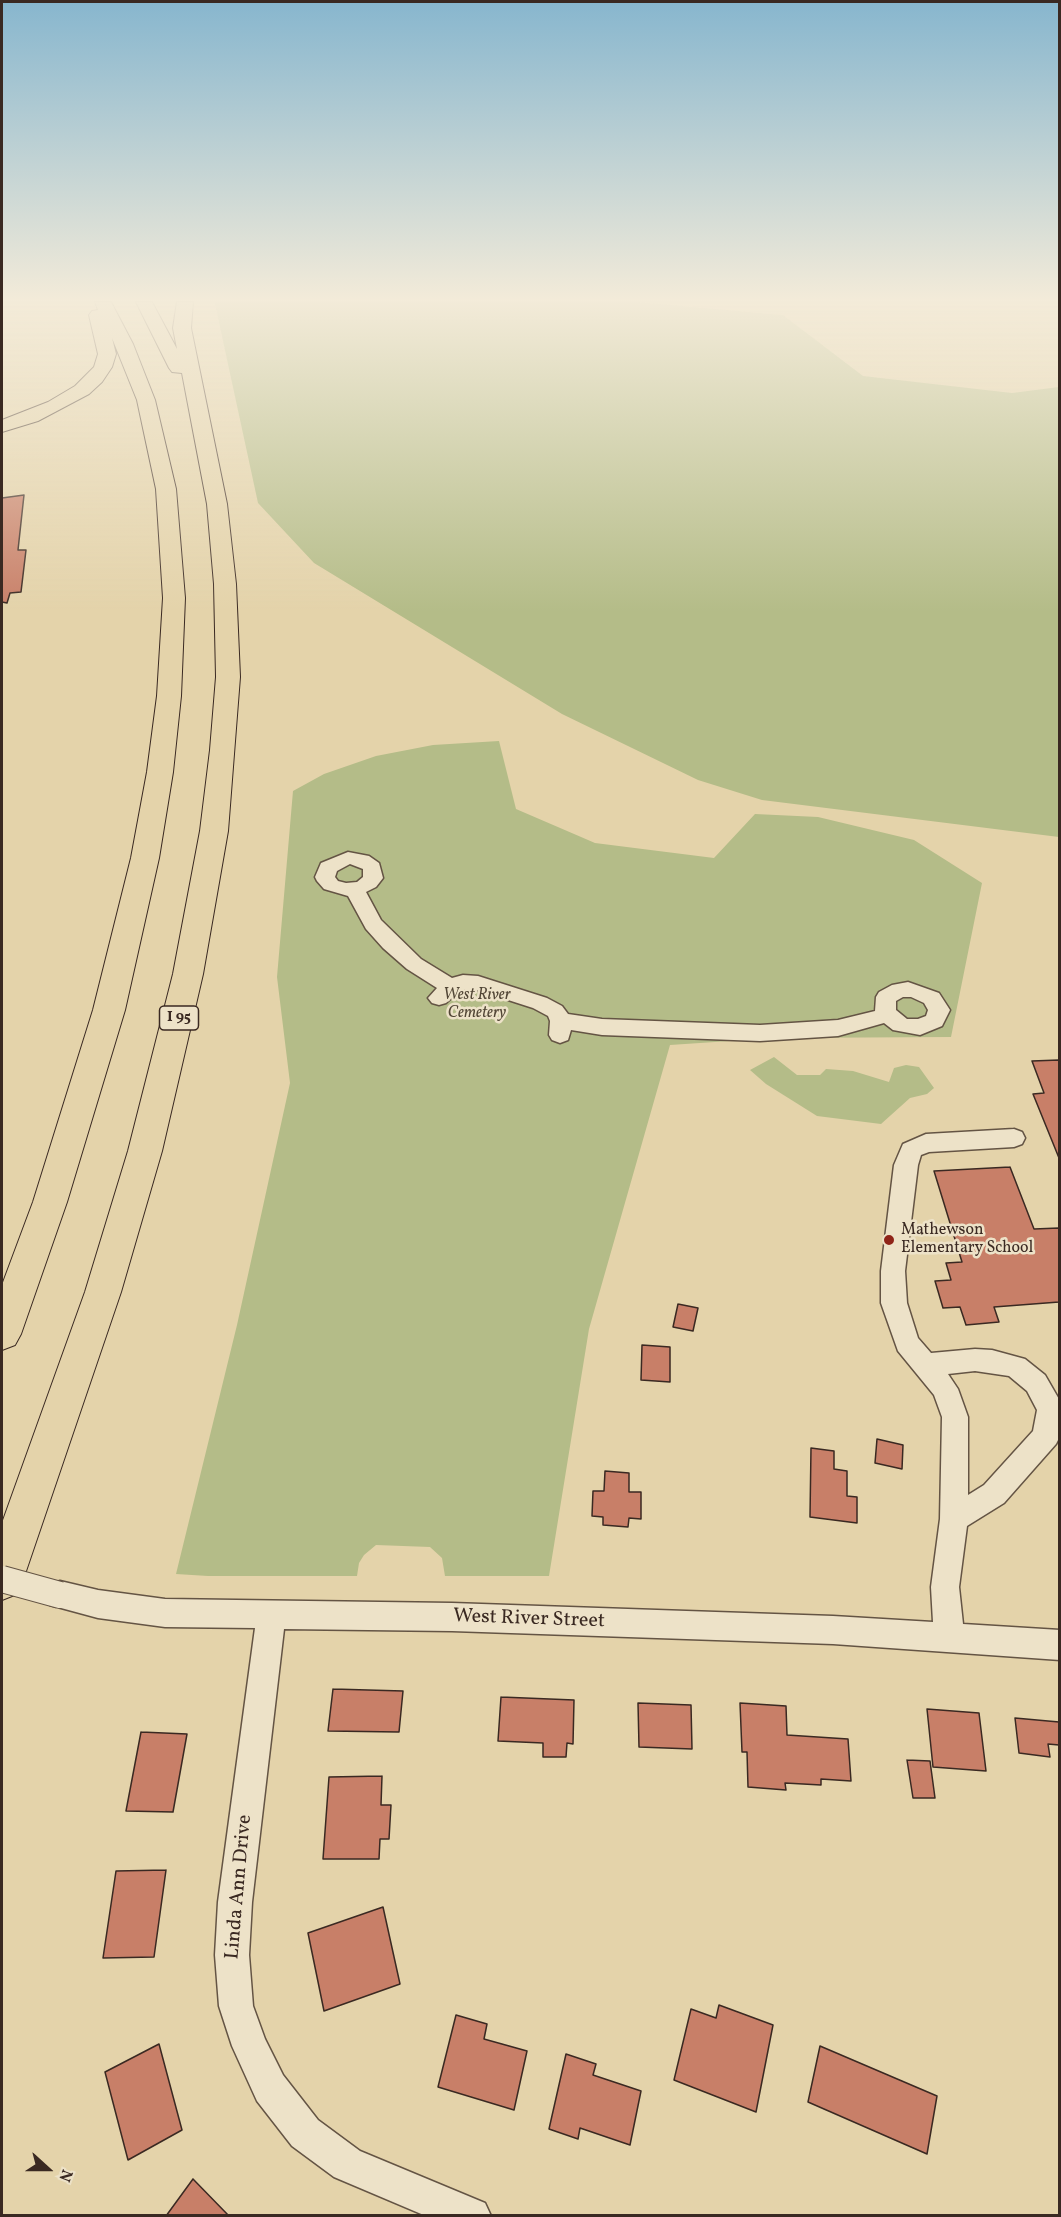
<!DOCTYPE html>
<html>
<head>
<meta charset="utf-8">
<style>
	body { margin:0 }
	#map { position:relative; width:1061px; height:2217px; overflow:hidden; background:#e4d3aa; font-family:Vollkorn,serif }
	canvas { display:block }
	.frame { position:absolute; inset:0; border:3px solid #3a2922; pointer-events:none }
	.north { position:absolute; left:18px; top:2139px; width:60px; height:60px; -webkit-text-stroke:4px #ede2c8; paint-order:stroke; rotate:111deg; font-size:16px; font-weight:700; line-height:24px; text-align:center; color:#3a2922 }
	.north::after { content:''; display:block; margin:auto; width:21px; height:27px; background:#3a2922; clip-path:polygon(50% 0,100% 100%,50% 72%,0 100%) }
</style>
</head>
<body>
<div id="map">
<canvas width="1061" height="2217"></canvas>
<div class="frame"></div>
<div class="north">N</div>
</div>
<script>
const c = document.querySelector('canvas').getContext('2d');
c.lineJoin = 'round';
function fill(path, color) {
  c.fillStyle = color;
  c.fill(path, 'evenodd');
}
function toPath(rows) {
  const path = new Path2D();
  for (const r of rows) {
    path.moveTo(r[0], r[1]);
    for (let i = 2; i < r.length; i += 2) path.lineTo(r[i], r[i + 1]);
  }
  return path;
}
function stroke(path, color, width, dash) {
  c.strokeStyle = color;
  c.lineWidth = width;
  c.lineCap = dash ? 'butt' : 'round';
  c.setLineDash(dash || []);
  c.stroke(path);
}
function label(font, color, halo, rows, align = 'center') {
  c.font = font + ' Vollkorn,serif';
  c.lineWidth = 5;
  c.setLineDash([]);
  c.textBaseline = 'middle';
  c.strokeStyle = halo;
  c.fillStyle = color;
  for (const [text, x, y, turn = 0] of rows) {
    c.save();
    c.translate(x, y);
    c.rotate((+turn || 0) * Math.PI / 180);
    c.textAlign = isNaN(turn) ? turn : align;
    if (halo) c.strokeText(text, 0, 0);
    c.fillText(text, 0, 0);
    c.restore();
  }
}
const green = toPath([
	[217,302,637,302,783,315,863,376,1012,393,1059,387,1059,837,762,800,698,780,562,714,314,563,258,503,215,304],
	[499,741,516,809,595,843,714,858,755,814,818,817,914,840,982,883,951,1037,775,1038,670,1045,589,1329,549,1576,445,1576,442,1558,430,1547,376,1545,364,1555,359,1563,357,1576,208,1576,176,1574,237,1325,290,1083,277,977,293,791,324,774,376,756,433,745],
	[774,1057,797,1075,820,1075,826,1069,853,1071,889,1082,894,1068,906,1065,919,1067,934,1088,927,1094,910,1098,881,1124,817,1116,766,1084,750,1070]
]);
const building = toPath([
	[24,495,18,550,26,550,21,592,10,593,7,603,2,602,2,498,24,495],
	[1059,1060,1059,1158,1033,1094,1044,1093,1032,1061,1059,1060],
	[1010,1167,1034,1229,1059,1228,1059,1302,994,1307,999,1322,966,1325,960,1307,943,1308,935,1281,951,1280,946,1263,962,1262,934,1171,1010,1167],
	[678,1304,698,1308,693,1331,673,1327,678,1304],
	[642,1345,670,1347,670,1382,641,1380,642,1345],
	[877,1439,903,1445,902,1469,875,1463,877,1439],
	[811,1448,834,1451,834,1469,847,1471,847,1496,857,1497,857,1523,810,1517,811,1448],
	[605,1471,629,1473,629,1492,641,1492,641,1519,629,1518,628,1527,603,1525,603,1517,592,1516,593,1491,604,1491,605,1471],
	[333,1689,403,1691,399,1732,328,1731,333,1689],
	[501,1697,574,1700,573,1744,567,1743,566,1757,543,1757,543,1743,498,1741,501,1697],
	[638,1703,691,1705,692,1749,639,1747,638,1703],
	[740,1703,786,1706,787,1735,848,1739,851,1781,821,1779,821,1785,785,1783,786,1790,748,1787,747,1752,742,1752,740,1703],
	[927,1709,979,1713,986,1771,933,1767,927,1709],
	[1015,1718,1059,1722,1059,1745,1048,1744,1050,1757,1019,1753,1015,1718],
	[141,1732,187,1734,173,1812,126,1811,141,1732],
	[907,1760,930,1761,935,1798,913,1798,907,1760],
	[382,1776,381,1805,391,1805,389,1839,380,1839,379,1859,323,1859,329,1777,382,1776],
	[166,1870,154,1957,103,1958,116,1871,166,1870],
	[383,1907,400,1984,324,2011,308,1933,383,1907],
	[719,2005,773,2025,756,2112,674,2080,691,2009,716,2018,719,2005],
	[456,2015,487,2024,484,2039,527,2051,514,2110,438,2087,456,2015],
	[159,2044,182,2130,128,2160,105,2072,159,2044],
	[820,2046,937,2096,927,2154,808,2102,820,2046],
	[566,2054,596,2064,593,2075,641,2091,630,2145,580,2128,578,2139,549,2129,566,2054],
	[193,2179,229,2216,166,2216,193,2179]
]);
const minor = toPath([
	[348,852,369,856,379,863,383,878,376,887,366,892,381,920,421,959,452,978,463,975,478,976,547,998,562,1006,568,1014,602,1019,760,1025,838,1020,875,1011,876,997,879,992,892,985,908,982,939,993,950,1010,942,1026,920,1035,893,1030,884,1023,838,1036,760,1041,602,1035,571,1030,568,1040,560,1043,552,1040,549,1035,550,1021,548,1016,533,1008,477,990,465,989,458,992,446,1003,439,1005,432,1003,428,998,437,988,407,969,383,948,366,929,348,896,324,889,317,881,315,877,321,863,348,852],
	[350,864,363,869,363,877,357,882,346,883,338,881,335,877,337,871,350,864],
	[903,997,911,997,924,1003,928,1010,926,1016,918,1019,907,1019,896,1010,896,1001,903,997],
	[1014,1129,1022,1132,1025,1138,1022,1144,1014,1147,929,1152,921,1155,918,1165,905,1271,907,1303,918,1338,931,1353,975,1349,992,1350,1025,1359,1045,1375,1060,1401,1060,1436,1056,1444,1004,1503,967,1526,959,1587,963,1624,1060,1630,1060,1660,833,1644,452,1631,284,1629,252,1902,249,1955,253,2006,265,2039,283,2075,318,2120,360,2151,485,2203,491,2216,426,2216,334,2177,292,2146,257,2101,232,2046,219,2006,215,1955,218,1902,255,1628,165,1627,98,1618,50,1605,45,1595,50,1585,60,1581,98,1590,165,1599,452,1603,833,1616,933,1622,931,1587,940,1519,942,1417,934,1395,898,1351,881,1303,881,1271,894,1165,903,1144,926,1134,1014,1129],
	[975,1371,1009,1376,1027,1391,1037,1410,1033,1431,984,1485,968,1495,968,1417,958,1389,948,1374,975,1371]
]);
const highway = toPath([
	[95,302,111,302,133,344,155,400,176,489,185,598,181,696,173,772,159,858,125,1010,67,1202,21,1334,15,1345,2,1350,2,1285,33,1202,93,1010,131,858,147,772,157,696,163,598,156,489,137,400,112,338,116,354,112,367,102,382,89,394,38,421,2,432,2,420,48,402,75,386,94,367,98,354,89,315,92,311,98,310,95,302],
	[136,302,152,302,177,349,173,328,177,302,193,302,191,328,227,504,236,584,240,677,228,831,203,974,162,1151,121,1292,23,1580,17,1594,2,1600,2,1523,85,1292,128,1151,173,974,200,831,210,750,216,677,214,584,207,504,182,373,172,372,169,368,136,302]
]);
const minorBridge = toPath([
	[2,1579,60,1595]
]);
const markers = [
	[889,1240,6,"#8f2418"]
];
const shields = [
	[179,1018,39]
];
const shieldNames = [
	["I 95",179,1018]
];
const parkNames = [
	["West River",477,996],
	["Cemetery",477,1014]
];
const poiNames = [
	["Mathewson",901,1231],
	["Elementary School",901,1249]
];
const nearStreetnames = [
	["West River Street",529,1620,2],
	["Linda Ann Drive",240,1887,-85]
];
fill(green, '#b4bc88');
fill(building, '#c87f68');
stroke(building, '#3a2922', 1.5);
stroke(minor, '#645444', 3);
stroke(highway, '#3a2922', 2);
fill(minor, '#ede2c8');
fill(highway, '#e4d3aa');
stroke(minorBridge, '#645444', 28, []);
stroke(minorBridge, '#ede2c8', 26);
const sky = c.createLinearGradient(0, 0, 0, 612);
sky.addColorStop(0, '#87b6ce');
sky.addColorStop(0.49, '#f3ebd9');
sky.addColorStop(1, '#f3ebd900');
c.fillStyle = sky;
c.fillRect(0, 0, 1061, 612);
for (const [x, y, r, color] of markers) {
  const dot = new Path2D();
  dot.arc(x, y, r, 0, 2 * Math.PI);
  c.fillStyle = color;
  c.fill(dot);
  stroke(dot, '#ede2c8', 2);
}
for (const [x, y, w] of shields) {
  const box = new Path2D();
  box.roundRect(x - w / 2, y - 12, w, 24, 4.5);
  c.fillStyle = '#ede2c8';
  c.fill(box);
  stroke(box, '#3a2922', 1.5);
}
label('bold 15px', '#3a2922', null, shieldNames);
label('italic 16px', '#524636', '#ede2c8', parkNames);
label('16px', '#3a2922', '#ede2c8', poiNames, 'left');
label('20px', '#3a2922', '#ede2c8', nearStreetnames);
</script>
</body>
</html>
